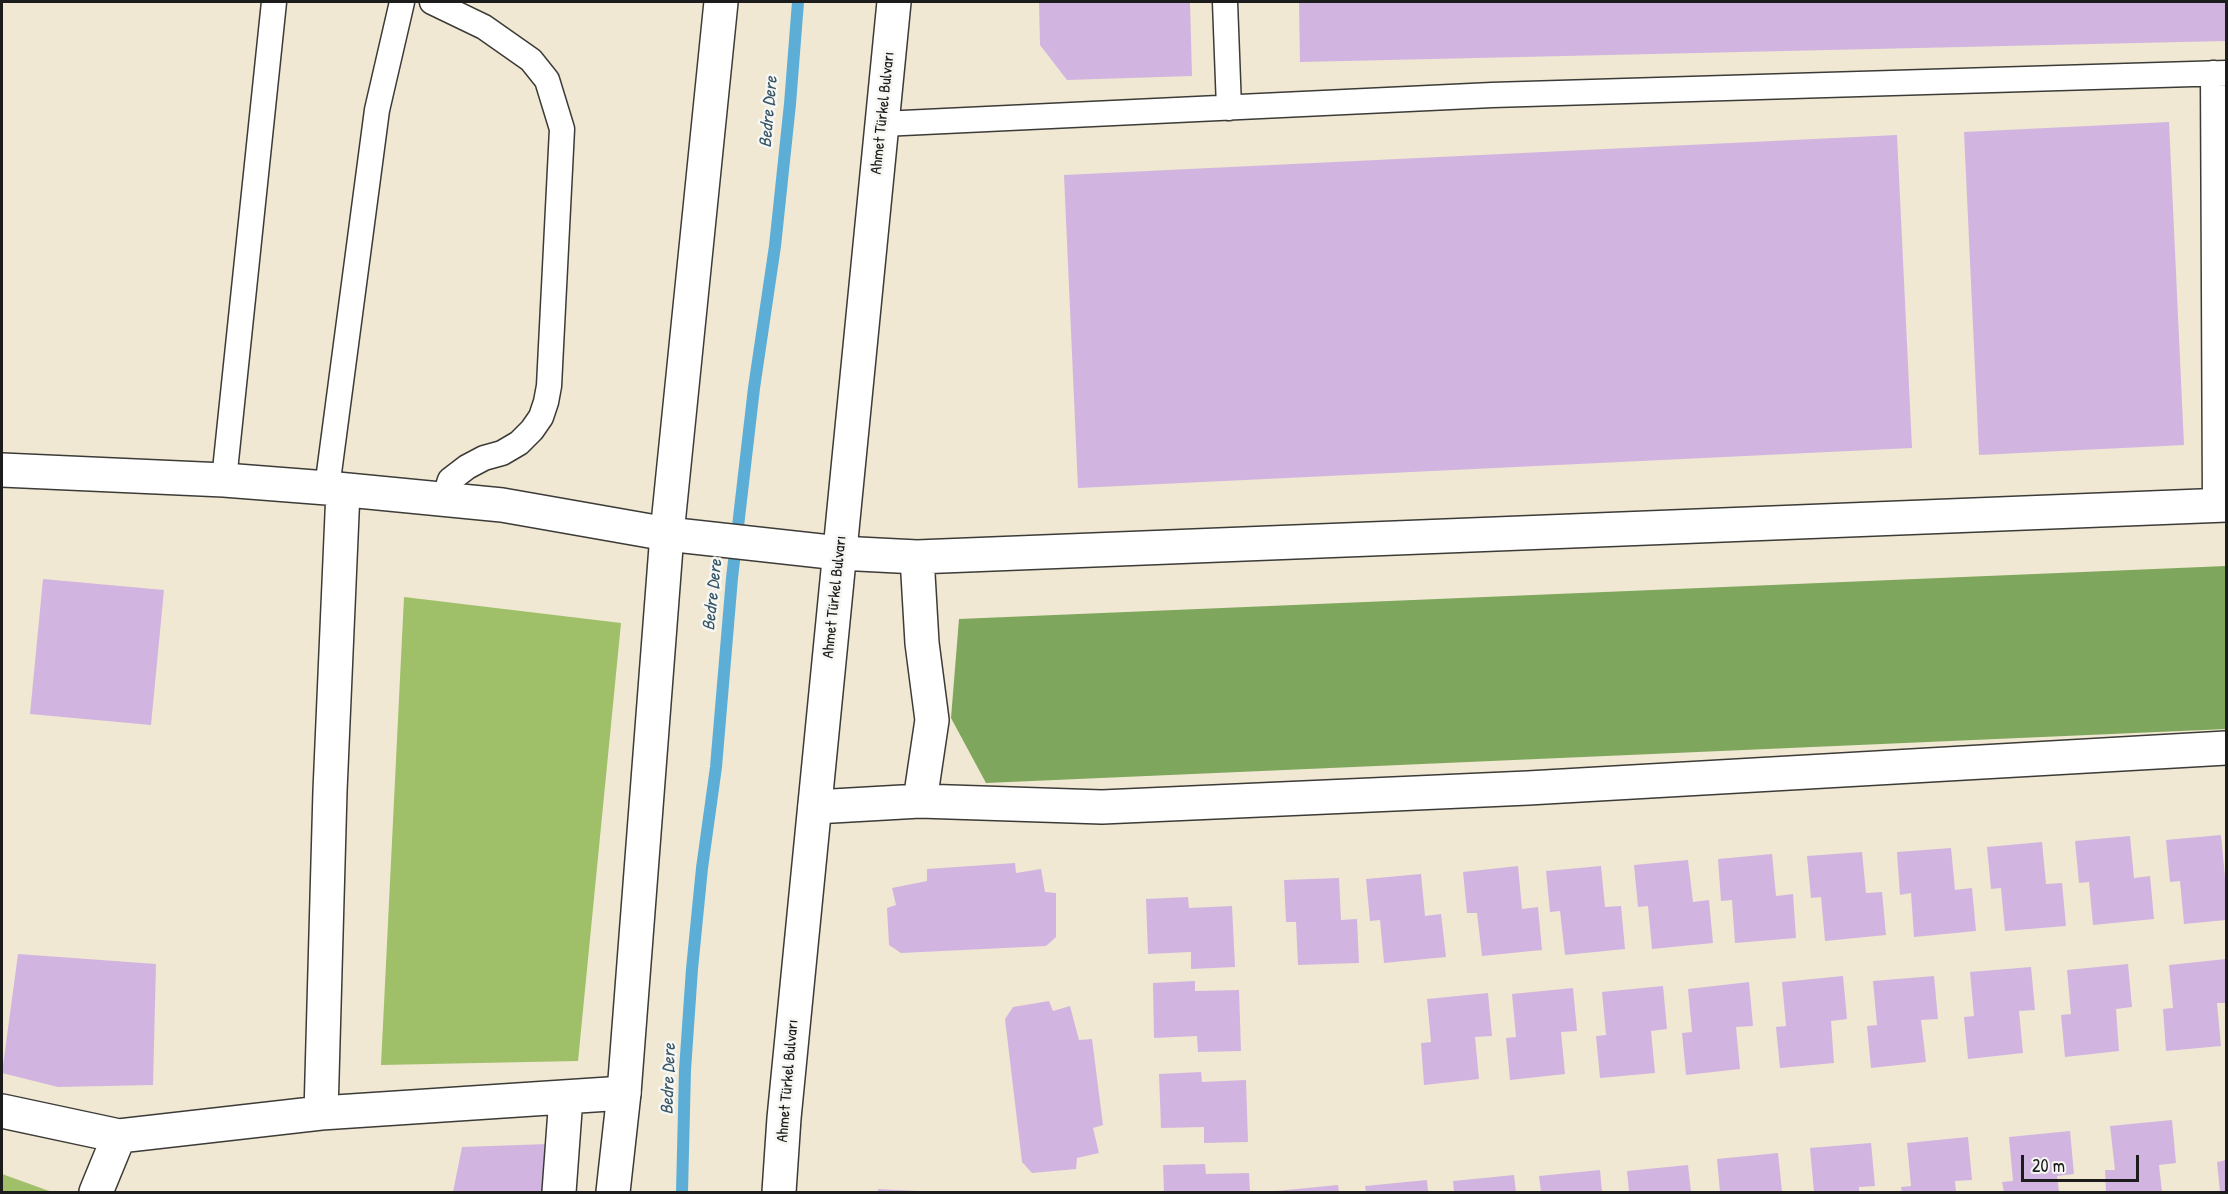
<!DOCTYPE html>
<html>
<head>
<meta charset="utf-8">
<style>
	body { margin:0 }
	#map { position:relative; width:2228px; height:1194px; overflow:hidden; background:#f0e8d2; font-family:"Patrick Hand",sans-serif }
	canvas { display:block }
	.frame { position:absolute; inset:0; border:3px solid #1c1c1c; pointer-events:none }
	.scale { position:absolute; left:2021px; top:1155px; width:118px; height:27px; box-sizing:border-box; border:3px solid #1c1c1c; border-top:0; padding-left:8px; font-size:18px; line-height:21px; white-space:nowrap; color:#1c1c1c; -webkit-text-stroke:4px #f6f6f2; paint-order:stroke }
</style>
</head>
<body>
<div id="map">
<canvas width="2228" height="1194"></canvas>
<div class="frame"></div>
<div class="scale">20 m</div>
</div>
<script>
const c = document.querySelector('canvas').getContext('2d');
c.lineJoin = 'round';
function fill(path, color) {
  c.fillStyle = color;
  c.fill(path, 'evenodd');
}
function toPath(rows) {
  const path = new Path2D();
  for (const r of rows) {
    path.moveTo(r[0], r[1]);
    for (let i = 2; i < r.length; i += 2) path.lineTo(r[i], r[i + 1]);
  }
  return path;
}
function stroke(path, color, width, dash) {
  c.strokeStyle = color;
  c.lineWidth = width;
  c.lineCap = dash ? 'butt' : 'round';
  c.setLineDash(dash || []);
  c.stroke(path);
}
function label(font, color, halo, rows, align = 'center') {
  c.font = font + ' "Patrick Hand",sans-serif';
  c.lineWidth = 5;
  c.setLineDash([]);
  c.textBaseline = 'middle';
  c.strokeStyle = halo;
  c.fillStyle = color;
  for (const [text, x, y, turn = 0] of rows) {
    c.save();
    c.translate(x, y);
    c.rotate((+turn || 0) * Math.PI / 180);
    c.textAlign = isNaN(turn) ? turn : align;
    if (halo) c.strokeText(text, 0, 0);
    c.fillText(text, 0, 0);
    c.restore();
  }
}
const green = toPath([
	[404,597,621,623,578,1061,381,1065],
	[2,1174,52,1192,2,1192]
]);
const forest = toPath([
	[2226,566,2226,729,986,783,951,718,959,619]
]);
const stream = toPath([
	[682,1192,685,1070,692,969,702,868,716,767,732,578,754,388,775,246,790,104,798,2]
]);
const building = toPath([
	[1039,2,1190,2,1192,76,1067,80,1040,45],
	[1299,2,2226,2,2226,41,1300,62],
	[2169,122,2184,445,1979,455,1964,132],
	[1897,135,1912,448,1078,488,1064,175],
	[43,579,164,590,151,725,30,714],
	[2221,835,2225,877,2226,877,2226,920,2184,924,2180,881,2170,882,2166,840],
	[2130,836,2134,878,2150,876,2154,919,2093,925,2089,882,2079,883,2075,841],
	[2042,842,2046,884,2062,883,2066,926,2005,931,2001,888,1991,889,1987,847],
	[1951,848,1955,890,1972,888,1976,931,1914,937,1911,893,1900,895,1897,852],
	[1862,852,1866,893,1882,892,1886,935,1825,941,1821,897,1811,898,1807,856],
	[1772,854,1776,896,1793,894,1796,938,1735,943,1732,900,1721,901,1718,859],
	[1688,860,1693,902,1709,900,1713,943,1652,949,1648,906,1638,907,1634,865],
	[1015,863,1016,873,1041,869,1045,892,1056,893,1056,937,1046,946,901,953,889,945,887,908,896,905,892,888,927,881,927,869],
	[1518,866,1522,909,1538,907,1542,950,1482,956,1477,913,1467,913,1463,872],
	[1601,866,1605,907,1621,906,1625,949,1565,955,1560,911,1550,912,1546,871],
	[1421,874,1425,916,1441,914,1446,957,1384,963,1380,920,1370,921,1366,879],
	[1339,878,1341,920,1357,919,1359,963,1298,965,1296,922,1286,922,1284,880],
	[1188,897,1189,908,1232,906,1235,967,1191,969,1191,952,1148,954,1146,899],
	[18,954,156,964,153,1085,58,1087,2,1073],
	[2226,959,2226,1003,2217,1003,2221,1046,2166,1051,2163,1009,2173,1008,2169,965],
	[2128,964,2132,1007,2116,1009,2119,1051,2065,1057,2061,1015,2071,1014,2067,970],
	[2031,967,2035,1010,2019,1011,2023,1053,1968,1059,1964,1017,1974,1016,1970,972],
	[1843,976,1847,1019,1831,1021,1834,1063,1780,1068,1776,1027,1786,1026,1782,982],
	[1934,976,1938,1019,1921,1020,1926,1062,1871,1068,1867,1026,1877,1025,1873,981],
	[1195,981,1195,991,1239,990,1241,1051,1198,1052,1197,1036,1154,1038,1153,983],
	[1749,982,1753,1026,1736,1027,1740,1069,1686,1075,1682,1033,1692,1032,1688,989],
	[1663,986,1667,1029,1651,1031,1655,1073,1600,1078,1596,1036,1606,1035,1602,992],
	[1573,988,1577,1031,1561,1032,1565,1074,1510,1080,1506,1038,1516,1037,1512,994],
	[1488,993,1492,1036,1475,1037,1479,1079,1424,1085,1421,1043,1431,1042,1427,999],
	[1049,1001,1053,1011,1070,1006,1079,1040,1092,1039,1103,1125,1093,1128,1099,1153,1077,1158,1076,1169,1032,1173,1022,1162,1005,1019,1013,1007],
	[1201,1072,1202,1082,1246,1080,1248,1142,1204,1143,1204,1127,1161,1128,1159,1074],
	[2172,1120,2176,1163,2159,1165,2162,1192,2106,1192,2105,1170,2115,1170,2110,1126],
	[2070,1131,2074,1174,2057,1176,2059,1192,2004,1192,2002,1182,2013,1181,2009,1137],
	[1968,1137,1972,1180,1955,1181,1956,1192,1902,1192,1901,1187,1911,1186,1907,1143],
	[1871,1143,1875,1186,1859,1187,1859,1192,1814,1192,1810,1148],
	[548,1144,541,1192,453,1192,462,1147],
	[1778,1153,1782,1192,1720,1192,1717,1159],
	[2226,1160,2226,1192,2220,1192,2217,1162],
	[1205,1164,1206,1174,1249,1173,1250,1192,1164,1192,1163,1165],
	[1688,1165,1691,1192,1629,1192,1627,1171],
	[1600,1170,1602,1192,1541,1192,1539,1176],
	[1514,1175,1516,1192,1454,1192,1453,1181],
	[1427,1180,1428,1192,1366,1192,1365,1186],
	[1338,1185,1339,1192,1276,1192,1276,1191],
	[878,1189,918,1191,918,1192,878,1192]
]);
const service = toPath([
	[432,2,484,27,531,60,547,80,562,129,549,386,546,402,541,417,532,430,519,443,502,453,484,458,467,467,450,480,444,500],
	[1225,2,1229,108],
	[2213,73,2215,505],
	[882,124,1492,95,2226,73],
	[224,480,274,2],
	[327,488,377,110,402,2]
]);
const minor = toPath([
	[2,470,224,480,327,488,502,505,667,534,839,553,917,557,2226,505],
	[917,557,922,643,932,720,920,801],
	[815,807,920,801,1102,807,1528,788,2226,748],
	[2,1111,119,1136,321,1113,624,1093],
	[321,1113,330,791,343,491],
	[96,1192,119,1136],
	[559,1192,566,1097]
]);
const tertiary = toPath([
	[613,1192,624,1093,667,534,721,2],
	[779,1192,784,1118,894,2]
]);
const streetNames = [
	["Ahmet Türkel Bulvarı",883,113,-84],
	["Ahmet Türkel Bulvarı",835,597,-84],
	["Ahmet Türkel Bulvarı",788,1081,-85]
];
const waterNames = [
	["Bedre Dere",769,112,-85],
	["Bedre Dere",713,595,-84],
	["Bedre Dere",669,1079,-88]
];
fill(green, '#9fc069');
fill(forest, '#7fa65d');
stroke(stream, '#5caed7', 12);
fill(building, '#d1b5e0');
stroke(service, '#3c3b37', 27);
stroke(minor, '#3c3b37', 36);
stroke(tertiary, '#3c3b37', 36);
stroke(service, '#fff', 24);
stroke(minor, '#fff', 33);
stroke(tertiary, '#fff', 33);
label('16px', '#1c1c1c', '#f6f6f2', streetNames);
label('italic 18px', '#365667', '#f6f6f2', waterNames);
</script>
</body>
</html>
